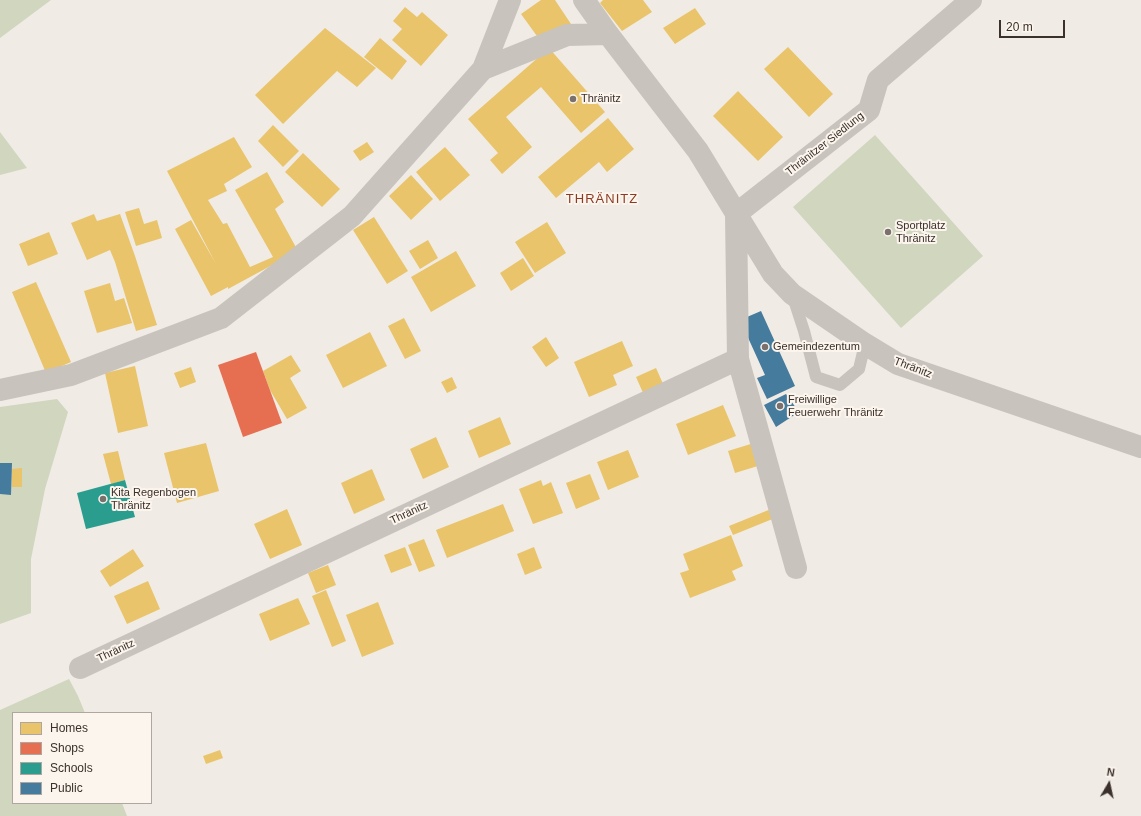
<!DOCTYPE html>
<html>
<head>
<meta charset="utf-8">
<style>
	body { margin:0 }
	#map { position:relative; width:1141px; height:816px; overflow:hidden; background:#f0ebe5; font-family:Helvetica,sans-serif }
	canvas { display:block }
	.legend { position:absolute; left:12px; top:712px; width:140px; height:92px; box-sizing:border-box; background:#fbf5ee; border:1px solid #aea6a0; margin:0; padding:5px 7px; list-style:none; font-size:12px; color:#3b302b }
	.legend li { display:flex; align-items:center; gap:8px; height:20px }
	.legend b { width:20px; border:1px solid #aea6a0 }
	.north { position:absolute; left:1089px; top:764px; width:40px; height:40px; -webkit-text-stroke:3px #fbf5ee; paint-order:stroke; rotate:9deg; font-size:11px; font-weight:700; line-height:16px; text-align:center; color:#3b302b }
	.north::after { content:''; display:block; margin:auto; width:14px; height:18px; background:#3b302b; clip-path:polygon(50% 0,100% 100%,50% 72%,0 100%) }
	.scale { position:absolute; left:999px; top:20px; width:66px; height:18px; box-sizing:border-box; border:2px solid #3b302b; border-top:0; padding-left:5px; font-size:12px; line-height:14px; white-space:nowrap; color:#3b302b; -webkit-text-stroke:3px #fbf5ee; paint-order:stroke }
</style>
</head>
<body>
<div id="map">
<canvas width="1141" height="816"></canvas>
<ul class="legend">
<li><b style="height:11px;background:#e9c46a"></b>Homes</li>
<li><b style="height:11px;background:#e76f51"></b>Shops</li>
<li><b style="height:11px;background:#2a9d8f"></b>Schools</li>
<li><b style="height:11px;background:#457b9d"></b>Public</li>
</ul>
<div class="north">N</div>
<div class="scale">20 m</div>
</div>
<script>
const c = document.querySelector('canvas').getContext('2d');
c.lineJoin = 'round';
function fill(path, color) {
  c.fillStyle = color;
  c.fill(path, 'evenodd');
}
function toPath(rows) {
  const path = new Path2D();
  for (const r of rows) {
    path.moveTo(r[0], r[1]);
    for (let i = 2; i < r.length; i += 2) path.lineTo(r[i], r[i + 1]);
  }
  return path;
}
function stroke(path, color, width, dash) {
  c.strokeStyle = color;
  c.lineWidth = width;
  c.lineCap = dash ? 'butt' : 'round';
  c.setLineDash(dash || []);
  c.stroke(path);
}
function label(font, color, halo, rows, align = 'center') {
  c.font = font + ' Helvetica,sans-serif';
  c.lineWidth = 4;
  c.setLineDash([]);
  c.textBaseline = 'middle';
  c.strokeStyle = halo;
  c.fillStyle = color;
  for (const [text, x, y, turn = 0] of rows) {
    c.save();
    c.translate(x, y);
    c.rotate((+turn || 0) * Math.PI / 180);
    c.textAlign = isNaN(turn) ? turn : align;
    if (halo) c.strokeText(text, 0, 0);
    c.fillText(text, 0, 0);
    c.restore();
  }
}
const green = toPath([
	[0,0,51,0,0,38],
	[0,132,27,168,0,175],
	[875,135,983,256,901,328,793,207],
	[57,399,68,412,45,489,31,559,31,613,0,624,0,407],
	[69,679,78,696,85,713,13,713,13,803,122,803,127,816,0,816,0,710]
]);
const homes = toPath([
	[541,0,555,0,571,24,542,43,521,14],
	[603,0,643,0,652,12,622,31,600,3],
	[405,7,417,17,422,12,448,35,421,66,392,40,402,29,393,21],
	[695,8,706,24,675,44,663,28],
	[325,28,376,68,357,87,337,71,283,124,255,95],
	[380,38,407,61,392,80,364,57],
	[788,47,833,94,809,117,764,69],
	[549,48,605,112,581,133,541,87,506,117,532,147,502,174,490,160,498,153,468,119],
	[738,91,783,137,758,161,713,116],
	[608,118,634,149,607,172,599,162,556,198,538,177],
	[273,125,299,151,283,167,258,141],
	[234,137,252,167,224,184,227,191,208,200,223,224,227,223,250,267,273,257,235,190,267,172,284,202,275,209,298,251,228,289,228,287,211,296,175,229,191,220,216,264,167,171],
	[367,142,374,152,360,161,353,151],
	[445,147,470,175,440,201,416,172],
	[303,153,340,189,322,207,285,172],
	[411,175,433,199,411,220,389,196],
	[139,208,144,224,157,220,162,238,136,246,125,212],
	[94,214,97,221,120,214,135,256,157,325,136,331,115,262,110,250,87,260,71,223],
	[374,217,408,271,387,284,353,230],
	[547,222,566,253,535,273,515,242],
	[49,232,58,254,28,266,19,244],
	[428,240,438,258,420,269,409,251],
	[456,251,476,286,431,312,411,277],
	[523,258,534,276,511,291,500,273],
	[36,282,71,362,46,373,12,292],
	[110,283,115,301,124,298,132,323,97,333,84,291],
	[404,318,421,351,405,359,388,326],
	[370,332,387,366,343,388,326,355],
	[546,337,559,358,546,367,532,347],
	[622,341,633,366,613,375,617,385,589,397,574,362],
	[291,355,301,371,290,378,307,408,287,419,270,390,263,371],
	[135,366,148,426,118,433,105,373],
	[191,367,196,382,180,388,174,373],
	[656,368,664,386,644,395,636,377],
	[452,377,457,388,447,393,441,382],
	[723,405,736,436,688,455,676,424],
	[500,417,511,444,479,458,468,431],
	[436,437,449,467,423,479,410,449],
	[206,443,219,491,177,503,164,453],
	[754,443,761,465,735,473,728,451],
	[628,450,639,477,608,490,597,462],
	[118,451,125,480,111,484,103,454],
	[22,468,22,487,12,487,12,469],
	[372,469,385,500,354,514,341,483],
	[590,474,600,499,576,509,566,483],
	[541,480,543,486,551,482,563,513,533,524,519,489],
	[503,504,514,531,447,558,436,530],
	[287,509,302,545,270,559,254,524],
	[771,509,775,518,733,535,729,526],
	[731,535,743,566,732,571,736,580,690,598,680,573,689,570,683,554],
	[424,539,435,566,419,572,408,545],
	[405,547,412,565,391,573,384,555],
	[534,547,542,568,525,575,517,554],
	[133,549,144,566,110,587,100,571],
	[328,565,336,585,316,593,308,573],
	[148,581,160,609,127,624,114,596],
	[326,590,346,641,332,647,312,596],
	[298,598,310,624,270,641,259,614],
	[378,602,394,644,362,657,346,615],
	[220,750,223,758,206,764,203,756]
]);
const shops = toPath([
	[256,352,282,423,243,437,218,365]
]);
const schools = toPath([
	[125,480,135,517,86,529,77,493]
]);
const public = toPath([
	[761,311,795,386,767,399,757,378,765,375,740,320],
	[786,394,799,412,776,427,764,405],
	[0,463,12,463,11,495,0,494]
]);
const service = toPath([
	[793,297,804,331,816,377,840,385,859,369,865,344]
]);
const minor = toPath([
	[584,0,608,34,698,151,773,274,792,294,865,344,898,364,1141,447],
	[483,69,567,35,608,34],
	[0,390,71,375,221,318,352,216,483,69,510,0],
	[796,568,738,359,736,214,869,110,878,80,971,0],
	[80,668,738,359]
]);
const markers = [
	[573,99,4,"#7a716c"],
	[888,232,4,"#7a716c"],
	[765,347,4,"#7a716c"],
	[780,406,4,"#7a716c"],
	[103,499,4,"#7a716c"]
];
const poiNames = [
	["Thränitz",581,99],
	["Sportplatz",896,226],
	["Thränitz",896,239],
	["Gemeindezentum",773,347],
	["Freiwillige",788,400],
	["Feuerwehr Thränitz",788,413],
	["Kita Regenbogen",111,493],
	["Thränitz",111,506]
];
const streetNames = [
	["Thränitzer Siedlung",825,144,-38],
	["Thränitz",913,368,21],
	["Thränitz",409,513,-25],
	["Thränitz",116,651,-25]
];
const quarterNames = [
	["THRÄNITZ",602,199]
];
fill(green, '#d1d6bf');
fill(homes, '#e9c46a');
fill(shops, '#e76f51');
fill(schools, '#2a9d8f');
fill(public, '#457b9d');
stroke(service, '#c9c3be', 12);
stroke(minor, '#c9c3be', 22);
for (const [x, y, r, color] of markers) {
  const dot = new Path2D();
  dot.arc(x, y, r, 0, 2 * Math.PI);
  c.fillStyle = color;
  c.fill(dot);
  stroke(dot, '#fbf5ee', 1.5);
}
label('11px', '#3b302b', '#fbf5ee', poiNames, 'left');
label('11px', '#3b302b', '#fbf5ee', streetNames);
c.letterSpacing = '1px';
label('13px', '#8c3b22', '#fbf5ee', quarterNames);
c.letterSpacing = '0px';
</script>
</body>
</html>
